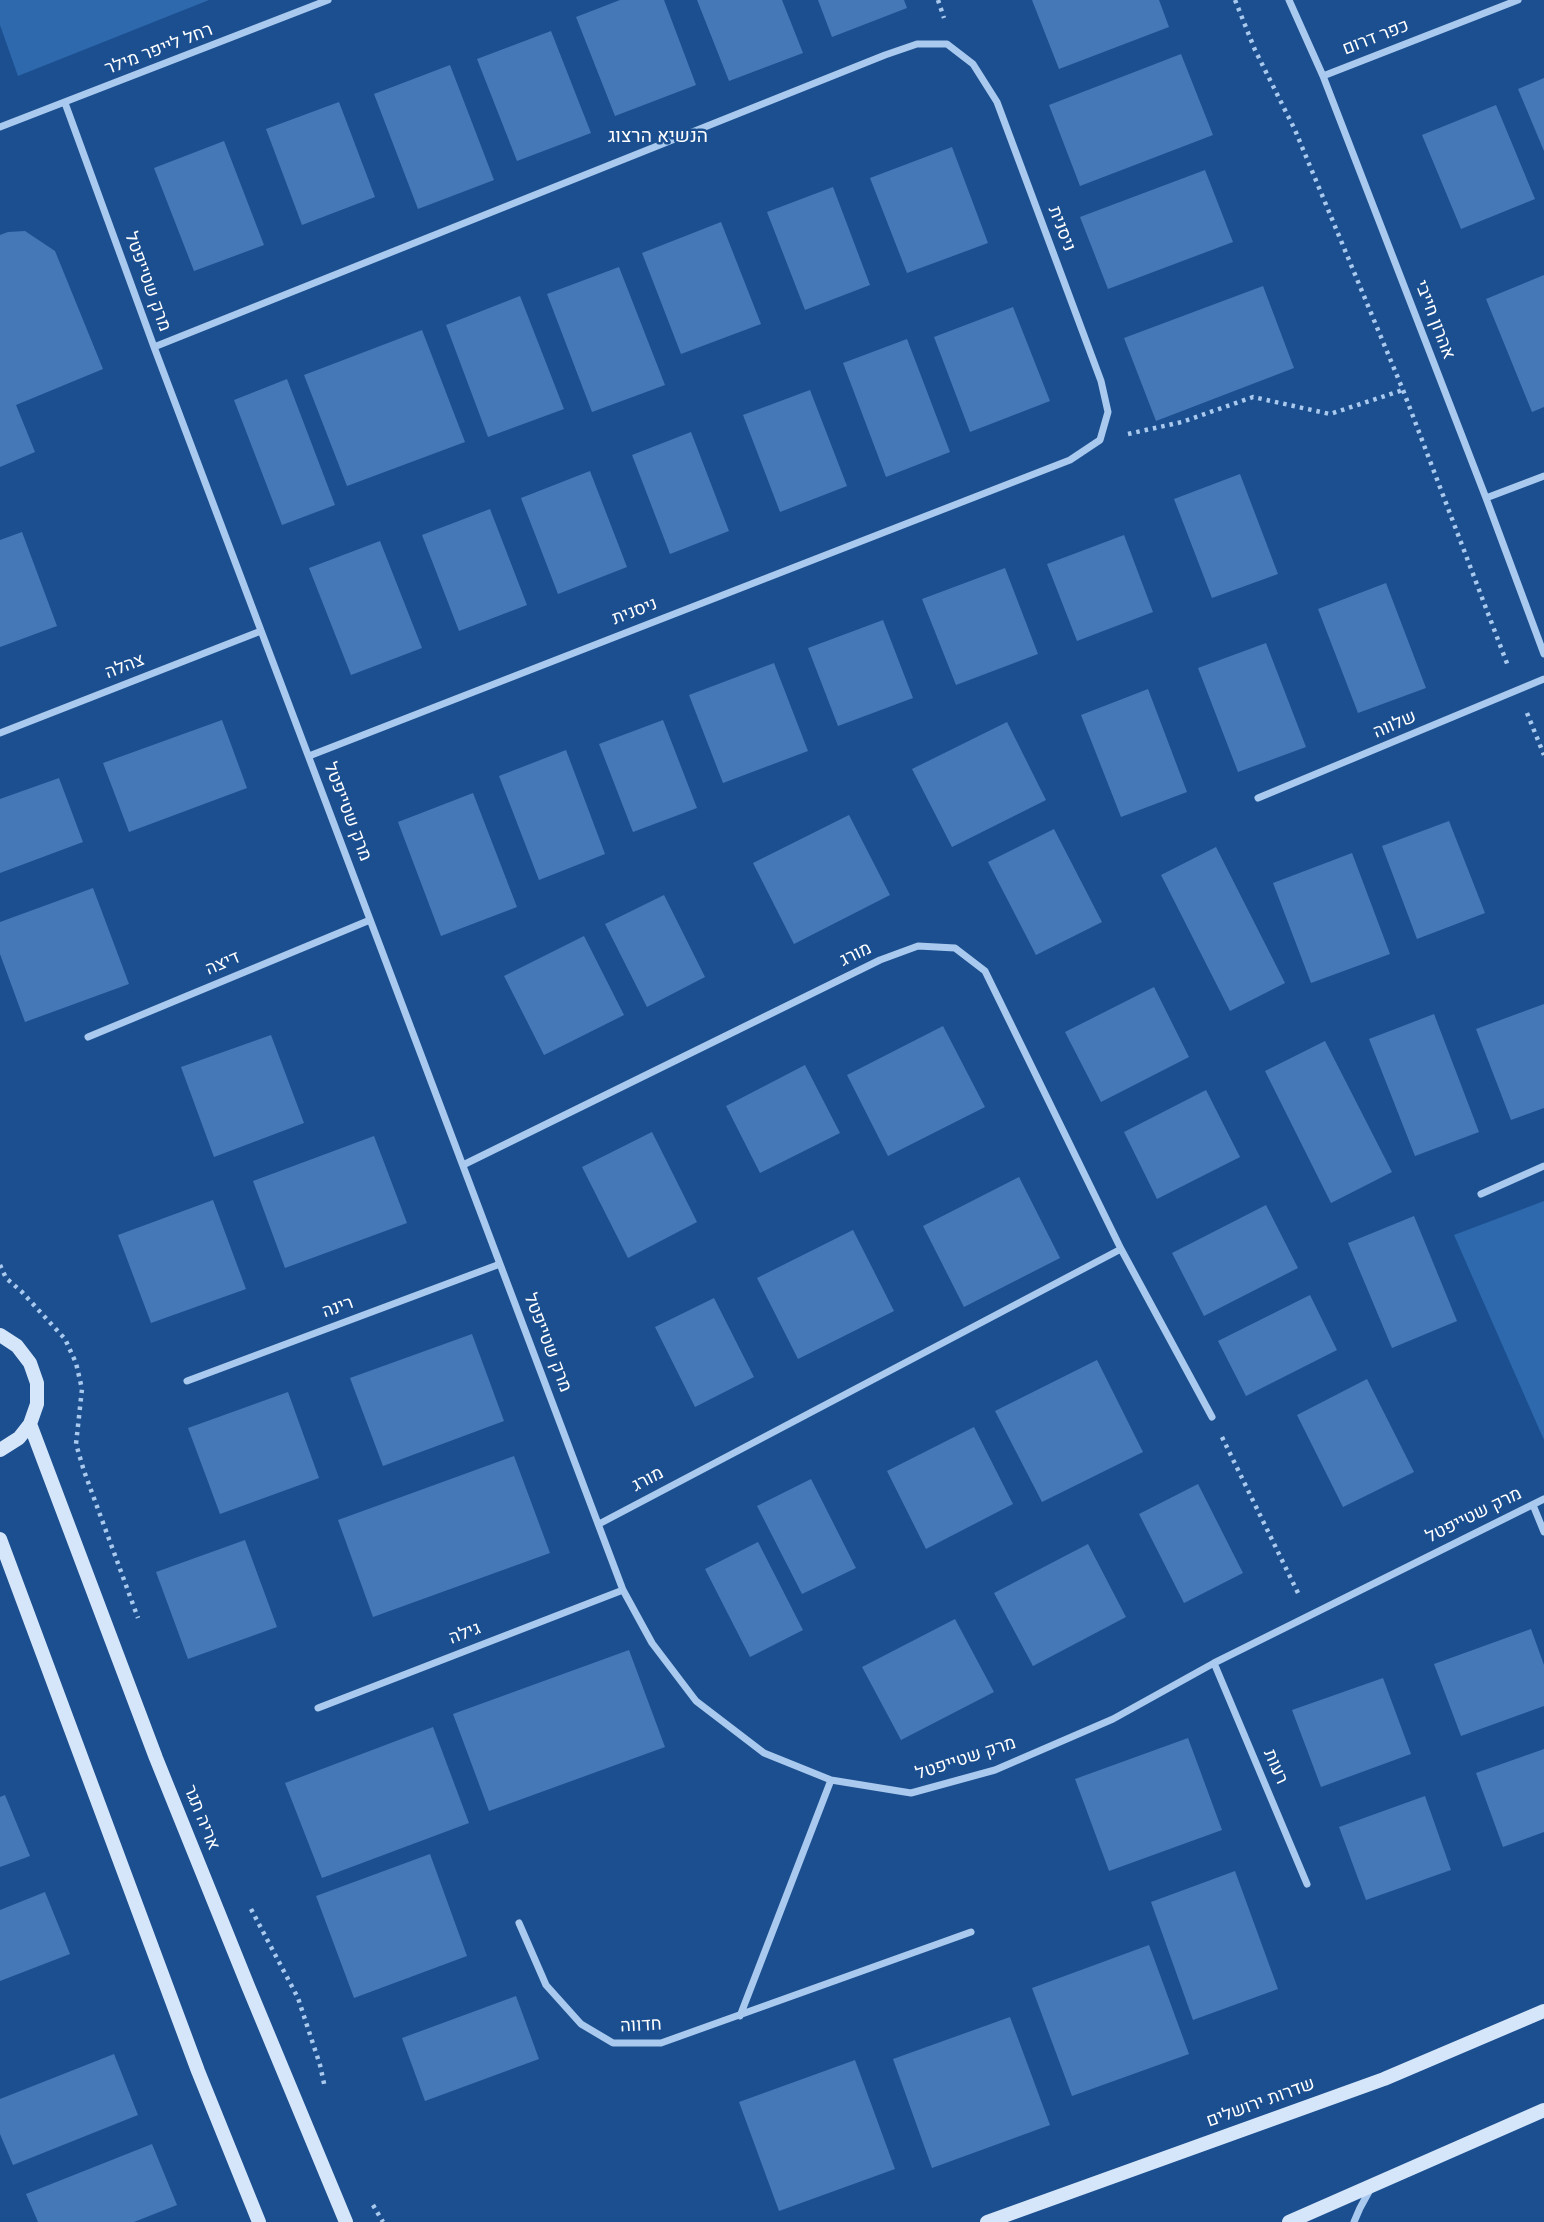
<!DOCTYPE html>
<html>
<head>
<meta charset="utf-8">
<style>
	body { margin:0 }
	canvas { display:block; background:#1b4f8f }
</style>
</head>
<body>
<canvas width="1544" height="2222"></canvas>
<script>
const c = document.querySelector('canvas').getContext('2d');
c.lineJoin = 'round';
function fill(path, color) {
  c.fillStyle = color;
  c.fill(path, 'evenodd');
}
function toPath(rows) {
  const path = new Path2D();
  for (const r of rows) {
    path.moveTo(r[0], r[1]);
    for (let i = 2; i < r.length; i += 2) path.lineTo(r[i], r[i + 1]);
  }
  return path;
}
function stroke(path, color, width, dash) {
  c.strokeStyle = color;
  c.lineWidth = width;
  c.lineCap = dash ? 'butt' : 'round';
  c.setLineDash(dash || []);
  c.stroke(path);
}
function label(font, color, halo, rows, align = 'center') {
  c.font = font + ' Poppins,Heebo,sans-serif';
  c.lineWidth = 5;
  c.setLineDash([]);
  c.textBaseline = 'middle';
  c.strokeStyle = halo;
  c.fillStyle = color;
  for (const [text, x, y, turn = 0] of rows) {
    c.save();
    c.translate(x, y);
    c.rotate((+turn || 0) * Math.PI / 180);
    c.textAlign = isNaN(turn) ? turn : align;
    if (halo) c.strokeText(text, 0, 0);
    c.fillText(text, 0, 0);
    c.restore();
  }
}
const green = toPath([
	[0,0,209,0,18,76,0,25],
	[1544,1201,1544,1440,1454,1235]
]);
const building = toPath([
	[620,0,664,0,696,85,615,116,576,17],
	[697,0,782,0,803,53,729,81],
	[818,0,904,0,907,8,832,37],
	[1032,0,1159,0,1169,27,1059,69],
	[551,31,591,133,517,161,477,59],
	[1181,54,1213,135,1080,186,1049,105],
	[450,65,494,180,418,209,374,94],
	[1544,78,1544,151,1518,89],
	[339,102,375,197,302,225,266,129],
	[1496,105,1535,199,1461,229,1422,135],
	[224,141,264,245,194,271,154,168],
	[952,147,988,243,907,273,870,178],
	[1205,170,1233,242,1108,289,1080,217],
	[833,187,870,285,805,310,767,212],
	[721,222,761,324,681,354,642,253],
	[25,231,55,251,103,369,16,405,35,452,0,467,0,235,8,232],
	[619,267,665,385,592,412,547,294],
	[1544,275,1544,407,1532,412,1486,299],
	[1263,286,1294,368,1156,421,1124,338],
	[520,296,564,409,488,437,446,325],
	[1013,307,1050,401,970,432,934,337],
	[422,330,465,442,347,486,304,375],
	[907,339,950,452,886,477,843,363],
	[287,379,335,505,282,525,234,400],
	[810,390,847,486,780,512,743,415],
	[691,432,729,531,670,554,632,455],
	[590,471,627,567,558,594,521,498],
	[1240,474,1278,574,1212,598,1174,499],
	[490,509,527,605,459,631,422,535],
	[22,532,57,626,0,647,0,540],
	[1124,535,1153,612,1077,641,1047,564],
	[380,541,422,648,351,675,309,568],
	[1005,568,1038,654,956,685,922,599],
	[1386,583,1426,688,1358,713,1318,609],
	[883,620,913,698,838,726,808,648],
	[1266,643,1306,747,1238,772,1198,668],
	[774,663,808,751,723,783,689,695],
	[1148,689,1187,792,1121,817,1081,715],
	[222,720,247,788,129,832,103,763],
	[663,720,697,808,633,832,599,744],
	[1007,722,1046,800,952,847,912,769],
	[566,750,605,854,539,880,499,776],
	[59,778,83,842,0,873,0,799],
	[473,793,517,907,441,936,398,822],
	[849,815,890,895,794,944,753,863],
	[1449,821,1485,913,1417,939,1382,846],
	[1054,829,1102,922,1036,955,988,862],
	[1216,847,1285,983,1230,1011,1161,875],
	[1352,853,1390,954,1311,983,1273,883],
	[93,888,129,984,25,1022,0,954,0,922],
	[664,895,705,977,647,1007,605,924],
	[584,936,624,1015,544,1055,504,976],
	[1154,987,1189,1057,1101,1102,1065,1032],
	[1544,1004,1544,1108,1511,1120,1476,1029],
	[1434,1014,1479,1132,1415,1156,1369,1039],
	[943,1026,985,1107,888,1156,847,1075],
	[271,1035,304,1123,214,1157,181,1067],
	[1325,1041,1392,1172,1331,1203,1265,1071],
	[805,1065,840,1133,760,1173,726,1106],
	[1206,1090,1240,1157,1157,1199,1124,1132],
	[652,1132,697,1222,628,1258,582,1167],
	[374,1136,407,1223,285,1268,253,1181],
	[1019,1177,1060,1258,964,1307,923,1226],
	[213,1200,246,1289,151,1323,118,1235],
	[1266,1205,1298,1268,1204,1316,1172,1253],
	[1414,1216,1457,1321,1392,1348,1348,1243],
	[853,1230,894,1311,798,1359,757,1278],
	[1310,1295,1337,1350,1246,1396,1218,1341],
	[714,1298,754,1377,695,1407,655,1327],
	[472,1334,504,1421,383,1466,350,1378],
	[1097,1360,1143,1452,1042,1502,995,1411],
	[1367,1379,1414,1472,1343,1507,1297,1415],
	[288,1392,319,1478,220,1514,188,1428],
	[974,1427,1013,1504,926,1549,887,1471],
	[514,1456,550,1553,373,1617,338,1520],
	[811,1479,856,1568,802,1594,757,1506],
	[1198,1484,1243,1573,1184,1603,1139,1514],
	[245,1540,277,1627,188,1659,156,1572],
	[758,1542,803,1630,750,1657,705,1569],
	[1088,1544,1126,1617,1033,1666,994,1593],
	[955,1619,994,1692,901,1740,862,1667],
	[1531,1629,1544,1665,1544,1706,1461,1736,1434,1664],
	[629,1650,665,1747,489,1811,453,1714],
	[1383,1678,1411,1754,1321,1787,1292,1710],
	[433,1727,469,1823,322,1878,285,1783],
	[1188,1738,1222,1830,1109,1871,1075,1779],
	[1544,1749,1544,1832,1503,1847,1476,1773],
	[5,1795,30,1856,0,1867,0,1797],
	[1425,1796,1451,1870,1366,1900,1339,1827],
	[430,1854,467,1956,354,1998,316,1896],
	[1235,1871,1278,1989,1193,2020,1151,1902],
	[45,1892,70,1954,0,1981,0,1910],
	[1149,1945,1189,2054,1072,2096,1032,1988],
	[516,1996,539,2059,425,2101,402,2038],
	[1010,2017,1050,2125,932,2168,893,2059],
	[114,2054,138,2115,13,2165,0,2134,0,2099],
	[855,2060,895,2169,779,2211,739,2102],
	[152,2144,177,2205,134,2222,38,2222,26,2194]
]);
const path = toPath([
	[938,0,944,18],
	[1235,0,1255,50,1295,130,1403,390,1508,666],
	[1128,434,1182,422,1253,397,1330,414,1403,390],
	[1527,713,1544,755],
	[0,1265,6,1278,22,1292,65,1339,76,1363,82,1389,76,1444,84,1471,138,1618],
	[1222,1437,1298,1593],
	[251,1909,298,1998,320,2065,325,2088],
	[373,2205,383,2222]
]);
const street = toPath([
	[1289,0,1323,76,1486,498,1544,654],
	[1323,76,1518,0],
	[65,103,154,347,623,1590,652,1643,696,1701,764,1753,831,1780,911,1793,995,1770,1113,1719,1214,1663,1544,1499],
	[0,127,328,0],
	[154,347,885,55,917,44,947,44,973,64,997,102,1101,381,1108,412,1100,440,1070,460,309,756],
	[1486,498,1544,476],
	[0,733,261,631],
	[1258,798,1544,679],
	[88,1037,370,920],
	[463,1165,880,960,918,946,955,948,985,971,1121,1249,1212,1417],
	[1481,1194,1544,1166],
	[187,1381,500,1264],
	[1533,1505,1544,1532],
	[599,1524,1121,1249],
	[1214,1663,1307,1884],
	[318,1708,623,1590],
	[519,1923,546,1985,581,2024,613,2043,661,2043,971,1932],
	[740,2016,831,1780],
	[1354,2222,1360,2208,1371,2188]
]);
const secondary = toPath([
	[0,1335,17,1346,30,1363,37,1383,37,1404,30,1424,19,1438,0,1450],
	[30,1424,156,1758,248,1986,346,2222],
	[0,1539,198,2071,259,2222],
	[987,2222,1384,2079,1544,2011],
	[1289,2222,1544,2110]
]);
const streetNames = [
	["כפר דרום",1376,38,-21],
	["רחל לייפר מילר",159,50,-21],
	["ניסנית",1061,229,69],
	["מרק שטייפטל",147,282,70],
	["אהרון חייבי",1434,320,69],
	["ניסנית",635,612,-21],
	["צהלה",125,667,-21],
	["שלווה",1395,725,-23],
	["מרק שטייפטל",347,812,69],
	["מורג",856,955,-26],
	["דיצה",223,964,-23],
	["רינה",338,1308,-20],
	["מרק שטייפטל",547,1343,69],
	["מורג",648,1480,-28],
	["מרק שטייפטל",1474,1516,-26],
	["גילה",465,1634,-21],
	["מרק שטייפטל",966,1759,-18],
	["רעות",1275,1767,67],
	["אריה תגר",201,1818,68],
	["חדווה",641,2026,-3],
	["שדרות ירושלים",1261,2103,-20]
];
const neighbourhoodNames = [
	["הנשיא הרצוג",658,137]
];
fill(green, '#2e69ad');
fill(building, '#4478b7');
stroke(path, '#a9c9ee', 4.5, [3.5, 5]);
stroke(street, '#a9c9ee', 7);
stroke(secondary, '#d6e6fa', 14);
label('18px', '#fff', '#1b4f8f', streetNames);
label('19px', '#fff', '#1b4f8f', neighbourhoodNames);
</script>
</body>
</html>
